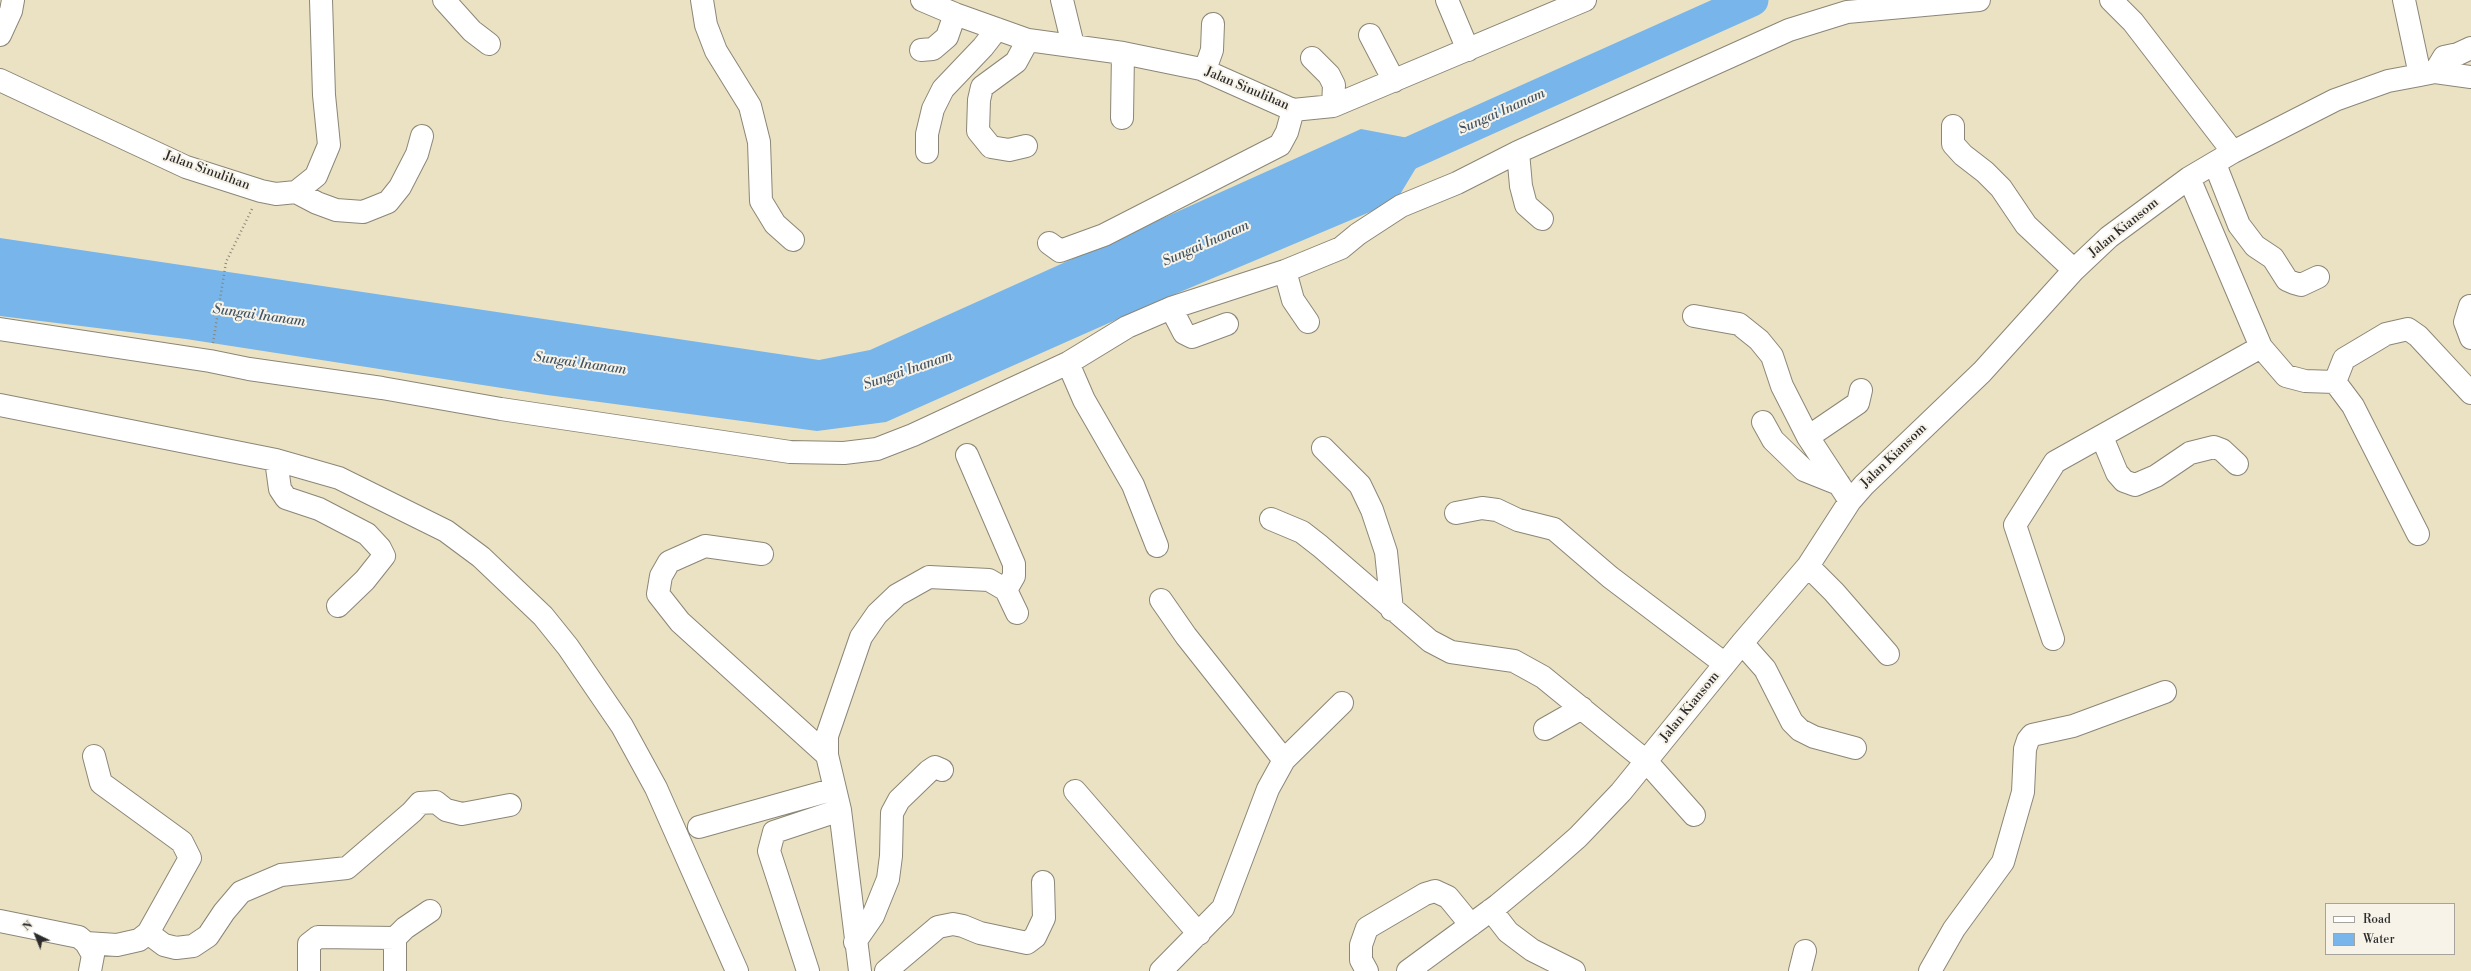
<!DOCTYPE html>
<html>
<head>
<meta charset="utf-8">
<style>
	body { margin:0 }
	#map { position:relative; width:2471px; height:971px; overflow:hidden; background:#ebe2c3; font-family:"Libre Bodoni",serif }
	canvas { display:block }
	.legend { position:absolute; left:2325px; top:903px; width:130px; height:52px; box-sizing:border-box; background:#f7f3e8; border:1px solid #a5a39c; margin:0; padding:5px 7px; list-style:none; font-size:12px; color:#2b2b2b }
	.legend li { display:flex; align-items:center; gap:8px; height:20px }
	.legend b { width:20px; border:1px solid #a5a39c }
	.north { position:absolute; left:16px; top:915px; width:40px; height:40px; -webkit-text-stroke:3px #f7f3e8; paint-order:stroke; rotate:317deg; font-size:11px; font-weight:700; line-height:16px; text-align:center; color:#2b2b2b }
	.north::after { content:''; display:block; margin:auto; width:14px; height:18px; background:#2b2b2b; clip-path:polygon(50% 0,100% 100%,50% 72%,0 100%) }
</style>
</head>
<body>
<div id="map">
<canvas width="2471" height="971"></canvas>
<ul class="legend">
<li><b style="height:5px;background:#fff"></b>Road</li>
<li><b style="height:11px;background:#77b5ea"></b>Water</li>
</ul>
<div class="north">N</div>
</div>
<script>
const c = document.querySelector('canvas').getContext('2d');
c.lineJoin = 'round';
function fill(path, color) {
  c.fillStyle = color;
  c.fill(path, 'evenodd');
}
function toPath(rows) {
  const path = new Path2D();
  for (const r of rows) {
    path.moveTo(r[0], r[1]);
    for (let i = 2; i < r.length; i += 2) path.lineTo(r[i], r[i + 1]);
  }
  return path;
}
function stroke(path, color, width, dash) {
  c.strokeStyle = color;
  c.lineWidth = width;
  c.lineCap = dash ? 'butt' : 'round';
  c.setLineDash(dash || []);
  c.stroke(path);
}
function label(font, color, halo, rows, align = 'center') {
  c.font = font + ' "Libre Bodoni",serif';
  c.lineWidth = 4;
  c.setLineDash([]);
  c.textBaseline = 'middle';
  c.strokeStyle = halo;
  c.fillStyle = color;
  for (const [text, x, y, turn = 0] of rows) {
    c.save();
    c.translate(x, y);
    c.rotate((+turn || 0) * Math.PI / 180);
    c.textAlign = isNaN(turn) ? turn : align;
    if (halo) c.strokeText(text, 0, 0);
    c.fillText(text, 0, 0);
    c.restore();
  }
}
const water = toPath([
	[1361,129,1419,140,1425,153,1396,201,1154,303,886,422,817,431,547,395,186,339,0,316,0,238,819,360,870,350]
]);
const river = toPath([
	[1381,166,1752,0]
]);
const path = toPath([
	[213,343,226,262,252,209]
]);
const minor = toPath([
	[444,0,472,31,489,44],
	[702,0,706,25,716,51,750,106,759,142,761,201,775,224,793,240],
	[922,0,955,14,1028,40,1123,53,1201,69,1293,110,1333,106,1585,0],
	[1062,0,1073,45],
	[1447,0,1468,50],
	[2111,0,2133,22,2233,152],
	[2404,0,2420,75],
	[0,35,11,11,13,0],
	[1370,35,1394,81],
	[921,50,933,49,947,37,955,14],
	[1312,58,1329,75,1334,85,1333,106],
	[1201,69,1207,64,1212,50,1213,24],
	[2435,72,2444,57,2458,54,2471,48],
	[0,80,186,167,261,191,276,194,296,192,316,176,329,145,324,95,321,0],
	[1122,118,1123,53],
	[1953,126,1953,144,1963,155,1985,172,2001,188,2026,225,2074,270],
	[1026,146,1009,150,991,147,978,131,979,100,982,87,1016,62,1028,40],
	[927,152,927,134,933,109,943,89,983,47,997,29],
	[1518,152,1521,186,1526,205,1542,219],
	[2215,164,2239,225,2255,246,2273,258,2287,280,2294,283,2301,285,2318,277],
	[2189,178,2261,347,2286,376,2305,381,2335,382,2353,406,2418,534],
	[296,192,317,203,336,210,363,212,388,202,400,187,417,154,422,136],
	[1049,243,1060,251,1104,235,1280,145,1287,132,1293,110],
	[1285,271,1293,300,1308,322],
	[2470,306,2465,322,2471,338],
	[1171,308,1184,333,1192,337,1227,324],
	[1694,316,1739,324,1759,340,1772,356,1782,386,1808,437,1850,501],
	[0,329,210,361,249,369,382,388,501,409,790,452,844,453,877,449,913,435,1068,363,1127,327,1171,308,1285,271,1341,248,1358,234,1401,206,1457,183,1518,152,1789,30,1847,12,1979,0],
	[1068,363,1084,400,1133,485,1157,546],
	[2335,382,2344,359,2386,334,2408,329,2418,336,2471,393],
	[0,405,276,460,339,478,446,531,481,557,543,616,568,647,622,726,656,788,737,971],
	[1763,422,1773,440,1804,470,1839,484],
	[1808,437,1858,403,1861,390],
	[2102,437,2117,473,2124,481,2135,485,2156,476,2190,453,2214,447,2222,450,2237,464],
	[1323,448,1360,485,1372,510,1386,552,1392,610],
	[967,455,1014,564,1014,576,1006,590],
	[276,460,280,489,286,498,319,509,367,534,380,548,384,556,365,580,338,606],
	[1456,513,1482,508,1497,510,1518,520,1554,529,1610,577,1725,664],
	[1271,519,1302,532,1320,546,1430,641,1451,652,1514,661,1543,677,1646,761,1694,815],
	[762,554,705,546,669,562,661,576,658,594,680,622,827,755],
	[1808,566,1834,592,1888,654],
	[1161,600,1186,636,1284,760],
	[2053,639,2015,525,2055,462,2261,347],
	[1742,643,1765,669,1792,722,1800,730,1814,737,1855,748],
	[1545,729,1582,708],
	[1075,791,1199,934],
	[699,827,835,789],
	[1491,910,1508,932,1532,950,1574,971],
	[0,921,79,937,86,943,93,955,90,971],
	[148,933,164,945,176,948,193,946,208,936,224,912,241,892,281,875,347,868,412,812,420,803,436,802,446,810,462,814,510,805],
	[855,942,873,916,888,879,891,856,892,813,899,800,929,771,935,767,942,770],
	[86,943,117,945,139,940,148,933,190,858,182,842,101,783,94,756],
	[309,971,309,944,318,937,395,938],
	[395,971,395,938,405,928,430,911],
	[808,971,769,851,774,832,840,810],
	[860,971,840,810,827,755,827,736,861,637,877,614,897,595,929,577,989,580,1006,590,1017,613],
	[886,971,938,927,953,924,963,926,980,933,1027,943,1035,937,1044,918,1043,882],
	[1161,971,1223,908,1268,789,1284,760,1342,703],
	[1367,971,1361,960,1361,945,1367,928,1425,894,1435,891,1448,897,1471,925],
	[1408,971,1498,905,1545,866,1578,837,1621,792,1742,643,1808,566,1850,501,1864,485,1982,372,2074,270,2109,237,2189,178,2233,152,2335,100,2388,81,2420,75,2435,72,2471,77],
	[1800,971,1805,951],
	[1930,971,1954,929,2003,862,2023,792,2025,749,2028,740,2032,735,2073,726,2165,692]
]);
const streetNames = [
	["Jalan Sinulihan",1247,89,23],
	["Jalan Sinulihan",207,171,20],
	["Jalan Kiansom",2124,228,-39],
	["Jalan Kiansom",1894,456,-44],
	["Jalan Kiansom",1690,707,-51]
];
const waterNames = [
	["Sungai Inanam",1502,112,-24],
	["Sungai Inanam",1206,244,-24],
	["Sungai Inanam",259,316,8],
	["Sungai Inanam",580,364,8],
	["Sungai Inanam",908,371,-19]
];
fill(water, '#77b5ea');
stroke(river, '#77b5ea', 33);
stroke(minor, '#8b8677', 24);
stroke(path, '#8b8677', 2.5, [1, 3]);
stroke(minor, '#fff', 22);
label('13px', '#2b2b2b', '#f7f3e8', streetNames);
label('italic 14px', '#425464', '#f7f3e8', waterNames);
</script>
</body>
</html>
